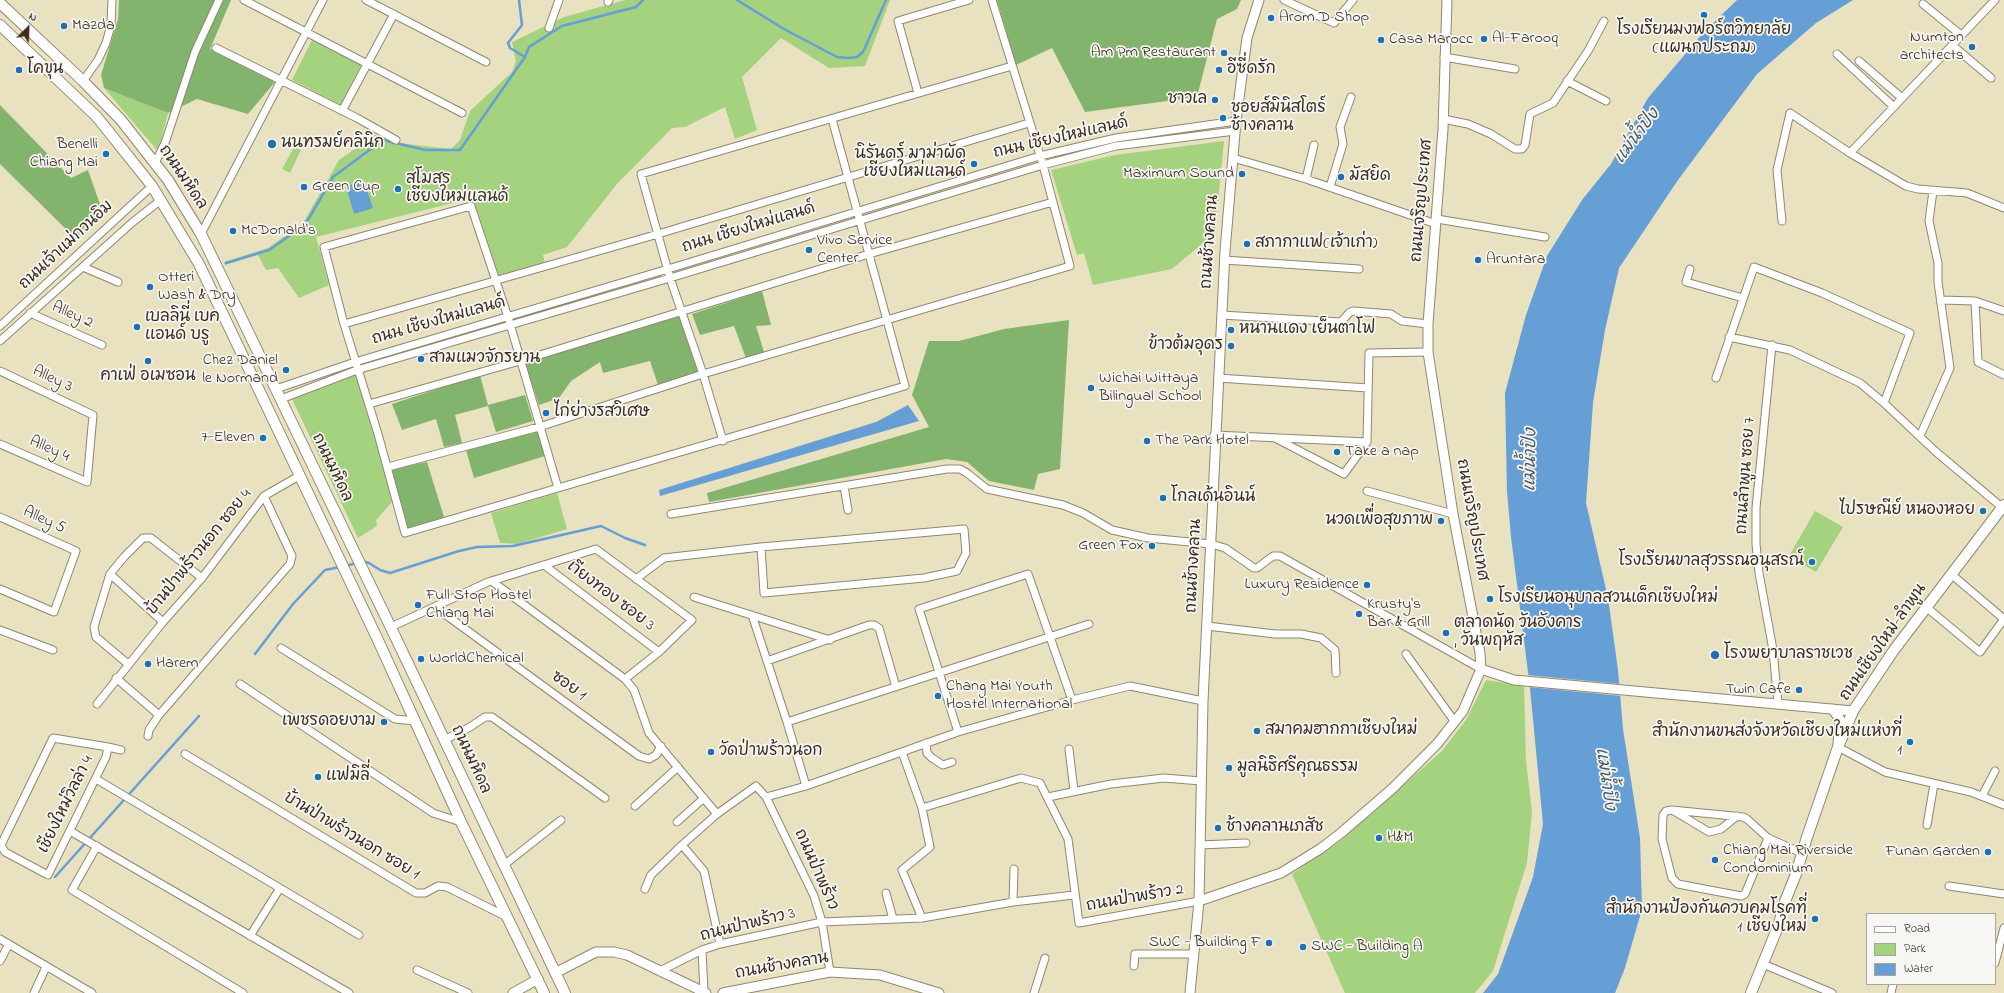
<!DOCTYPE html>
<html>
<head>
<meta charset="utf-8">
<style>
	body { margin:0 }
	#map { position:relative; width:2004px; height:993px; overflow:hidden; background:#e8e2c1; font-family:"Indie Flower",sans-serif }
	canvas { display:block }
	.legend { position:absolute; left:1866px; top:913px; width:130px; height:72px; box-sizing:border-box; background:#f6f6f2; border:1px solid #aba49d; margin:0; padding:5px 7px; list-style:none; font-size:12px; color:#3b2a1e }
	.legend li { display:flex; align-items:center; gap:8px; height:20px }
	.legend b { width:20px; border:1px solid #aba49d }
	.north { position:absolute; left:8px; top:8px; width:40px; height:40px; -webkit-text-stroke:3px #f6f6f2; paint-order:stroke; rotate:24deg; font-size:11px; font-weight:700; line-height:16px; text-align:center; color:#3b2a1e }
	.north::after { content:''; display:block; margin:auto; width:14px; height:18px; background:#3b2a1e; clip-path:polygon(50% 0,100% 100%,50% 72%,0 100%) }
</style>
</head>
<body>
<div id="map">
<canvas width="2004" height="993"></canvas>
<ul class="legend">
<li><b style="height:5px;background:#fff"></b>Road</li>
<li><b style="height:11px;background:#a4d27f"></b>Park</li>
<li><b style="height:11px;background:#659fd5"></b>Water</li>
</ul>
<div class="north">N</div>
</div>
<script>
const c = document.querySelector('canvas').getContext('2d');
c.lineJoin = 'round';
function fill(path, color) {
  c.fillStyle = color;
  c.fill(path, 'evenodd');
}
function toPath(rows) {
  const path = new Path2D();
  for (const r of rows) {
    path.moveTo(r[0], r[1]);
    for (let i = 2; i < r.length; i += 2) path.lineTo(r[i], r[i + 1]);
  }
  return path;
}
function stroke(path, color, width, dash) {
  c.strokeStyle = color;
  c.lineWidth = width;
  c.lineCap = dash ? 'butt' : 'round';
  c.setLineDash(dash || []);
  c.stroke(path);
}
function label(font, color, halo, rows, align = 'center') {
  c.font = font + ' "Indie Flower","Playpen Sans Thai",sans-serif';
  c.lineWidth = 3.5;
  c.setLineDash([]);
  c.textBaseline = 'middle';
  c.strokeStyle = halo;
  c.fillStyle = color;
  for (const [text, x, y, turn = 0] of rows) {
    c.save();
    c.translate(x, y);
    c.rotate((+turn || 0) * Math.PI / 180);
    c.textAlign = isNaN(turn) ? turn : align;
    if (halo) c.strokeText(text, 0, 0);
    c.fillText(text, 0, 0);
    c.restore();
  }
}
const green = toPath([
	[625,0,890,0,865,66,829,68,781,38,742,77,757,130,735,139,725,107,685,127,672,128,617,184,567,247,543,255,545,264,499,277,473,198,316,237,329,285,299,298,278,268,266,270,258,255,225,265,224,262,268,248,303,223,339,160,375,135,389,142,451,149,460,140,470,111,512,72,516,61,512,42,564,17],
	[312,40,361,65,341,105,292,80],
	[104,88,168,113,159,149,156,149],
	[1224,141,1215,233,1172,269,1093,285,1084,253,1077,255,1051,170,1115,155],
	[294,147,301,150,290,173,282,169],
	[356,375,384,466,392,502,376,520,377,526,358,538,292,399],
	[557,493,567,529,518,544,500,543,491,513],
	[1815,511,1843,527,1816,572,1789,556],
	[1486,680,1524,686,1526,761,1532,812,1527,863,1493,971,1475,993,1345,993,1292,874,1340,841,1442,751,1466,720]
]);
const forest = toPath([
	[119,0,231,0,210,49,275,82,248,114,197,99,168,113,104,88,101,75,118,19],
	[997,0,1241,0,1237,9,1217,19,1197,97,1085,112,1052,48,1016,65],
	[0,105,71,178,88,170,104,216,75,238,0,164],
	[762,291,771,325,756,326,764,352,746,358,734,326,700,335,692,314],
	[680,315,699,372,658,385,650,361,603,373,600,362,571,381,559,398,539,405,525,363],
	[1069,320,1060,469,1038,474,1034,490,989,481,967,462,946,459,709,502,707,493,929,427,912,395,929,341,959,341,1004,329],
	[480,375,488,405,525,395,533,421,496,432,488,406,455,415,462,443,444,447,436,419,402,430,392,404],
	[538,430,545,456,474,478,466,450],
	[427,462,444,517,407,529,391,469]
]);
const water = toPath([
	[1737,0,1853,0,1816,23,1757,74,1678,180,1619,268,1605,330,1593,403,1586,503,1608,598,1618,670,1623,729,1640,838,1642,909,1625,968,1615,993,1483,993,1498,974,1533,877,1543,824,1530,688,1511,537,1507,491,1505,393,1526,315,1547,256,1582,200,1611,164,1648,98,1703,33],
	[364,181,373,208,354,214,346,186],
	[908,405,919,421,660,496,659,490,876,422]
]);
const pier = toPath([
	[1527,675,1621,684,1622,696,1528,687]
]);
const stream = toPath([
	[519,0,522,25,508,43,510,48,525,57],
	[737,0,784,29,837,57,848,58,857,57,863,52,886,0],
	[226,263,269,250,305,225,333,177,383,140,425,150,460,150,525,57,529,47,562,26,636,7,643,0],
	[362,561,369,563,380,570,390,573,459,551,477,547,513,546,601,526,625,538,645,545],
	[345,566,357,563],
	[255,654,293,604,325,570,340,567],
	[55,877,199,716]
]);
const minor = toPath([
	[244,0,462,113],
	[366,0,486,62],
	[1284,0,1334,23,1353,0],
	[608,2,609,0],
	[1923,4,1961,35],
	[549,28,559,0],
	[1952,45,1991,78],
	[216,48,357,118,396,140],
	[1837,54,1894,107],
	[1444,57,1515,69],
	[1859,61,1902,98],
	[83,81,98,60,106,43,111,25,112,0],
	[1567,81,1606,101],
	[918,93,898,21,969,0],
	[342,111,394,14],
	[1443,119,1468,124,1491,134,1515,149,1522,149,1525,145,1530,114,1553,103,1588,51,1604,21],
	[1850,153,1995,0],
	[1233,158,1306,179,1436,224],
	[155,163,165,143,195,52,219,0],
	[1306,179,1314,145],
	[1330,187,1343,144,1340,127,1351,97],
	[1437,219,1545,237],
	[1782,221,1777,170,1790,113,1850,153,1906,186,1918,189,1967,193,2004,208],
	[201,234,323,0],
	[1224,260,1359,269],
	[83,267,118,282],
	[1690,269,1686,282,1743,298],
	[1941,300,1975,301],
	[2004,311,1975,301,1978,362,2004,375],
	[30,313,102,345],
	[1221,315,1341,322,1349,313,1353,311,1391,314,1402,321,1428,324],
	[344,324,658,234,1029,123],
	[0,326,152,186],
	[1729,337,1790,350,1860,383,1884,403,1935,451,2004,509],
	[0,341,134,221,161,200],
	[1772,345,1756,508,1756,544,1759,573,1773,650,1778,704],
	[0,371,93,415,87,482,0,444],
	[1218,378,1368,388],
	[1716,378,1754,267,1822,293,1910,333,1884,403],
	[276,389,355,362,668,269,1040,156,1116,138,1236,121],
	[281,399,357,370,670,278,1043,165,1116,146,1235,131],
	[369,404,520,361,869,254,1053,202],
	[1214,435,1367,442],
	[1920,436,1950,368,1938,282,1938,263,1929,221,1933,191],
	[1275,438,1344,474,1367,442,1369,353,1428,352],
	[723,441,703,374,670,278,641,174,1012,66],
	[388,467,539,427,703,374,1070,266,1043,165,992,0],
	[844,486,848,510],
	[558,488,508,317,471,206,324,247,344,324,378,434,405,533,905,386,832,119],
	[1367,491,1453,514],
	[671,514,947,469,960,469,967,473,987,489,1063,505,1083,513,1112,530,1148,538,1211,544,1225,548,1254,568,1257,568,1273,556,1280,556,1481,669],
	[0,517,76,551,54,612,0,589],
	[544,565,659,652],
	[110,574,163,622],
	[636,579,664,558,761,547,964,529,966,553,957,571,924,578,764,593,761,547],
	[493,582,625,679,634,690,649,733,717,814],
	[694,597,830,640],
	[435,607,639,756,649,759,656,755,661,746],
	[1926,607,1980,652,2004,619,1951,574],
	[752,615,787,722,806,786],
	[1207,626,1275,634,1301,634,1321,638,1335,650,1336,673],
	[391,627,488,582,596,549,692,620,659,652,625,679],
	[0,630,53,650],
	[281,648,395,719,415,721],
	[1406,654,1455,722],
	[767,661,869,625,874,625,879,628,896,687],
	[128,664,96,637,94,627,110,574,124,557,143,538,151,538,202,578],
	[116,678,159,715],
	[240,684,433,813,461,822],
	[97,704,163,622,202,578,264,496,299,476],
	[787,722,1089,624],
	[958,732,919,609,1028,574,1072,700],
	[148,736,149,730,159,715,290,564,292,556,264,496],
	[444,740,470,727,485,717,492,717,605,798],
	[926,743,927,753,932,758,943,765,952,762],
	[108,747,106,757,48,875,5,852,1,845,53,738,108,747,121,750],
	[1838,747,1885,772,1971,792,2004,805],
	[1069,749,1074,791],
	[902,752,922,808,930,847,902,870,922,918],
	[185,754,416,893,425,893,438,886,447,887,507,917],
	[96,779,359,935],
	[1982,796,1995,771],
	[766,797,806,786,958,732,1072,700,1130,686,1203,701],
	[1048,797,1111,784,1164,778,1201,781],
	[635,806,678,767],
	[922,808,1021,778,1040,783,1068,839,1079,923,1199,901],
	[1674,811,1709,832,1721,829,1737,816],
	[677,822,704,798],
	[1927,825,1934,784],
	[70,831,349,993],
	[1768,838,1745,894,1741,896,1678,884,1672,878,1662,839,1663,815,1666,811,1672,810,1743,817,1747,819,1768,838,1802,853],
	[682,845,704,871,720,944],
	[1200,845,1246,843],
	[97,846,72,890,243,993],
	[504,865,561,820],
	[1949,886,2004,894],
	[645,889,651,875,682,845,717,814,756,786,766,797,814,896,822,922,830,972],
	[886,893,893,919],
	[1013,902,1014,869],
	[250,936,280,888],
	[0,939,92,993],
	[702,950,704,992],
	[0,961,9,944],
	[1995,963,2004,928],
	[1763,964,1832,993],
	[1134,966,1135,954,1194,954],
	[417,970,468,993],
	[660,971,702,950,720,944,822,922,922,918,1013,902,1074,895],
	[34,993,46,967],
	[1034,993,1045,958],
	[1891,993,1893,984]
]);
const tertiary = toPath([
	[1481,669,1514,680,1853,711],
	[1832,709,1840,719,1838,744],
	[1199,901,1281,873,1320,849,1341,833,1393,788,1437,744,1463,711,1481,669,1480,653,1453,514,1428,352,1428,324,1443,129,1447,0],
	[555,973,596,952,614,952,627,955,706,993],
	[513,993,538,979],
	[723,993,830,972,880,975,939,993],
	[1190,993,1199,901,1203,701,1225,251,1236,121,1247,38,1259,0]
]);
const secondary = toPath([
	[0,3,83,81,121,120,168,180,201,234,393,632,565,993],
	[0,25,96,116,113,137,152,186,199,264,377,638,461,822,544,993],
	[1751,993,1779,924,1784,904,1796,874,1807,837,1838,747,1853,711,1894,650,2004,505]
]);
const markers = [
	[1704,15,4,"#1f6fb2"],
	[1271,18,4,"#1f6fb2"],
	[64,26,4,"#1f6fb2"],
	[1484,39,4,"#1f6fb2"],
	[1381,40,4,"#1f6fb2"],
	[1972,47,4,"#1f6fb2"],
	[1224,53,4,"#1f6fb2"],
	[19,70,4,"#1f6fb2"],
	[1219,70,4,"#1f6fb2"],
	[1215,100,4,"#1f6fb2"],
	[1223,118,4,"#1f6fb2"],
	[272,144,5,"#1f6fb2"],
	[106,154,4,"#1f6fb2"],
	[974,164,4,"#1f6fb2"],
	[1242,174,4,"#1f6fb2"],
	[1341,177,4,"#1f6fb2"],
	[304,187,4,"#1f6fb2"],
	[398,189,4,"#1f6fb2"],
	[233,231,4,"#1f6fb2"],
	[1247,244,4,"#1f6fb2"],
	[809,250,4,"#1f6fb2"],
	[1478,260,4,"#1f6fb2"],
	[150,287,4,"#1f6fb2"],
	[137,327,4,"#1f6fb2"],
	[1231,330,4,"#1f6fb2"],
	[1231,346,4,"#1f6fb2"],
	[421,359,4,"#1f6fb2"],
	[148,361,4,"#1f6fb2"],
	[286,370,4,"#1f6fb2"],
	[1091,388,4,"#1f6fb2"],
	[546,413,4,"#1f6fb2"],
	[263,438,4,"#1f6fb2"],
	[1147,441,4,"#1f6fb2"],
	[1337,452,4,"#1f6fb2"],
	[1163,498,4,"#1f6fb2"],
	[1983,511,4,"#1f6fb2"],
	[1441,521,4,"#1f6fb2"],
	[1152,546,4,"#1f6fb2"],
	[1812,562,4,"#1f6fb2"],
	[1367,585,4,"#1f6fb2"],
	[1490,599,4,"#1f6fb2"],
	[418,605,4,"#1f6fb2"],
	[1359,614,4,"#1f6fb2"],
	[1446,633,4,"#1f6fb2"],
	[1715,655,5,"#1f6fb2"],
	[421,659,4,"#1f6fb2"],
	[148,664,4,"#1f6fb2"],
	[1799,690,4,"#1f6fb2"],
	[938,696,4,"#1f6fb2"],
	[384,722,4,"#1f6fb2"],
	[1257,731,4,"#1f6fb2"],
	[1910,742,4,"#1f6fb2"],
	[711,752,4,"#1f6fb2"],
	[1229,768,4,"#1f6fb2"],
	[318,777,4,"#1f6fb2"],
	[1218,828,4,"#1f6fb2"],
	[1379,838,4,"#1f6fb2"],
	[1988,852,4,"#1f6fb2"],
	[1715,860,4,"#1f6fb2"],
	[1815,919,4,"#1f6fb2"],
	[1269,943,4,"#1f6fb2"],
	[1303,947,4,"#1f6fb2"]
];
const poiNames = [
	["Arom D Shop",1279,18],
	["Mazda",72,26],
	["โรงเรียนมงฟอร์ตวิทยาลัย",1704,31,"center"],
	["(แผนกประถม)",1704,49,"center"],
	["Numton",1964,38,"right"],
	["architects",1964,56,"right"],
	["Al-Farooq",1492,39],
	["Casa Marocc",1389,40],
	["Am Pm Restaurant",1216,53,"right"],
	["โคขุน",27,70],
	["อีซี่ดรัก",1227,70],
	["ชาวเล",1207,100,"right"],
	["ชอยส์มินิสโตร์",1231,109],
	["ช้างคลาน",1231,127],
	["นนทรมย์คลินิก",281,144],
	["Benelli",98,145,"right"],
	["Chiang Mai",98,163,"right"],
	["นิรันดร์ มาม่าผัด",966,155,"right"],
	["เชียงใหม่แลนด์",966,173,"right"],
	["Maximum Sound",1234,174,"right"],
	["มัสยิด",1349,177],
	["สโมสร",406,180],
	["เชียงใหม่แลนด้",406,198],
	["Green Cup",312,187],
	["McDonald's",241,231],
	["Vivo Service",817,241],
	["Center",817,259],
	["สภากาแฟ(เจ้าเก่า)",1255,244],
	["Aruntara",1486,260],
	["Otteri",158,278],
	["Wash & Dry",158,296],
	["เบลลินี่ เบค",145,318],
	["แอนด์ บรู",145,336],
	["หนานแดง เย็นตาโฟ",1239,330],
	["ข้าวต้มอุดร",1223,346,"right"],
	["สามแมวจักรยาน",429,359],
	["Chez Daniel",278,361,"right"],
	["le Normand",278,379,"right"],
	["คาเฟ่ อเมซอน",148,377,"center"],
	["Wichai Wittaya",1099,379],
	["Bilingual School",1099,397],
	["ไก่ย่างรสวิเศษ",554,413],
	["7-Eleven",255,438,"right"],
	["The Park Hotel",1155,441],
	["Take a nap",1345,452],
	["โกลเด้นอินน์",1171,498],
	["ไปรษณีย์ หนองหอย",1975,511,"right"],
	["นวดเพื่อสุขภาพ",1433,521,"right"],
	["Green Fox",1144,546,"right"],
	["โรงเรียนขาลสุวรรณอนุสรณ์",1804,562,"right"],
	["Luxury Residence",1359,585,"right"],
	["Full Stop Hostel",426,596],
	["Chiang Mai",426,614],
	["โรงเรียนอนุบาลสวนเด็กเชียงใหม่",1498,599],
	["Krusty's",1367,605],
	["Bar & Grill",1367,623],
	["ตลาดนัด วันอังคาร",1454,624],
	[", วันพฤหัส",1454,642],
	["โรงพยาบาลราชเวช",1724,655],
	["WorldChemical",429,659],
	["Harem",156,664],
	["Chang Mai Youth",946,687],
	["Hostel International",946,705],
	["Twin Cafe",1791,690,"right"],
	["เพชรดอยงาม",376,722,"right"],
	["สมาคมฮากกาเชียงใหม่",1265,731],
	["สำนักงานขนส่งจังหวัดเชียงใหม่แห่งที่",1902,733,"right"],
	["1",1902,751,"right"],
	["วัดป่าพร้าวนอก",719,752],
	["มูลนิธิศรีคุณธรรม",1237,768],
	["แฟมิลี่",326,777],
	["ช้างคลานเภสัช",1226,828],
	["H&M",1387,838],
	["Chiang Mai Riverside",1723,851],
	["Condominium",1723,869],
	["Funan Garden",1980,852,"right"],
	["สำนักงานป้องกันควบคุมโรคที่",1807,910,"right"],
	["1 เชียงใหม่",1807,928,"right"],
	["SWC - Building F",1261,943,"right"],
	["SWC - Building A",1311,947]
];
const streetNames = [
	["ถนน เชียงใหม่แลนด์",1061,139,-13],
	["ถนนมหิดล",182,178,56],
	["ถนนเจริญประเทศ",1423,201,-85],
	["ถนน เชียงใหม่แลนด์",749,229,-17],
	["ถนนช้างคลาน",1211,242,-86],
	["ถนนเจ้าแม่กวนอิม",67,246,-43],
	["Alley 2",72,316,24],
	["ถนน เชียงใหม่แลนด์",439,322,-16],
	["Alley 3",52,380,25],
	["Alley 4",49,450,24],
	["ถนนมหิดล",331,468,64],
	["ถนนลำพูน ซอย 7",1747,476,-86],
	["ถนนเจริญประเทศ",1471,520,80],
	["Alley 5",44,521,24],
	["บ้านป่าพร้าวนอก ซอย 4",200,553,-51],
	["ถนนช้างคลาน",1195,566,-87],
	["เาียงทอง ซอย 3",610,597,37],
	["ถนนเชียงใหม่-ลำพูน",1884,643,-55],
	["ซอย 1",568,687,36],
	["ถนนมหิดล",470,760,65],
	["เชียงใหม่วิลล่า 4",67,805,-64],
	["บ้านป่าพร้าวนอก ซอย 1",351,837,31],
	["ถนนป่าพร้าว",815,870,66],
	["ถนนป่าพร้าว 2",1135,899,-10],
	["ถนนป่าพร้าว 3",748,926,-14],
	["ถนนช้างคลาน",782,967,-10]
];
const waterNames = [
	["แม่น้ำปิง",1638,137,-53],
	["แม่น้ำปิง",1532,460,-89],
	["แม่น้ำปิง",1604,779,82]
];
fill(green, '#a4d27f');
fill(forest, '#83b46e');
fill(water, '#659fd5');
fill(pier, '#e8e2c1');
stroke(stream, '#659fd5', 2.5);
stroke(minor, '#928670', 9);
stroke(tertiary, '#928670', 11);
stroke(secondary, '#928670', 12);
stroke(minor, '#fff', 7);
stroke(tertiary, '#fff', 9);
stroke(secondary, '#fff', 10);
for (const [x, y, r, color] of markers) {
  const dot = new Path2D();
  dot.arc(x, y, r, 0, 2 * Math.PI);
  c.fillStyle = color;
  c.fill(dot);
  stroke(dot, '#f6f6f2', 1.5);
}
label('16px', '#3b2a1e', '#f6f6f2', poiNames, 'left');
label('16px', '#3b2a1e', '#f6f6f2', streetNames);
label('italic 17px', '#4c5967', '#f6f6f2', waterNames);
</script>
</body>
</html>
